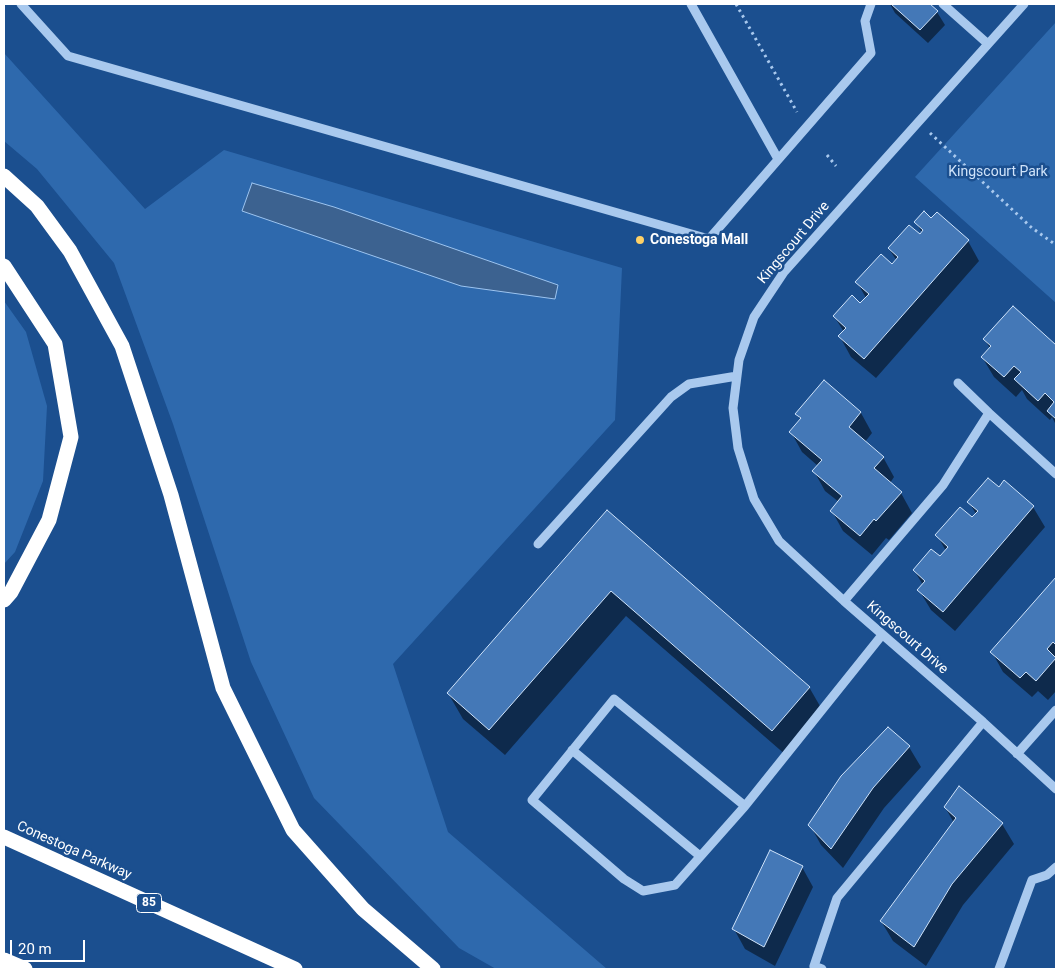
<!DOCTYPE html>
<html>
<head>
<meta charset="utf-8">
<style>
	body { margin:0 }
	#map { position:relative; width:1060px; height:973px; overflow:hidden; background:#1b4f8f; font-family:Roboto,sans-serif }
	canvas { display:block }
	.frame { position:absolute; inset:0; border:5px solid #fff; pointer-events:none }
	.scale { position:absolute; left:10px; top:940px; width:75px; height:22px; box-sizing:border-box; border:2px solid #fff; border-top:0; padding-left:6px; font-size:15px; line-height:18px; white-space:nowrap; color:#fff; -webkit-text-stroke:4px #1b4f8f; paint-order:stroke }
</style>
</head>
<body>
<div id="map">
<canvas width="1060" height="973"></canvas>
<div class="frame"></div>
<div class="scale">20 m</div>
</div>
<script>
const c = document.querySelector('canvas').getContext('2d');
c.lineJoin = 'round';
function fill(path, color) {
  c.fillStyle = color;
  c.fill(path, 'evenodd');
}
function toPath(rows) {
  const path = new Path2D();
  for (const r of rows) {
    path.moveTo(r[0], r[1]);
    for (let i = 2; i < r.length; i += 2) path.lineTo(r[i], r[i + 1]);
  }
  return path;
}
function stroke(path, color, width, dash) {
  c.strokeStyle = color;
  c.lineWidth = width;
  c.lineCap = dash ? 'butt' : 'round';
  c.setLineDash(dash || []);
  c.stroke(path);
}
function label(font, color, halo, rows, align = 'center') {
  c.font = font + ' Roboto,sans-serif';
  c.lineWidth = 5;
  c.setLineDash([]);
  c.textBaseline = 'middle';
  c.strokeStyle = halo;
  c.fillStyle = color;
  for (const [text, x, y, turn = 0] of rows) {
    c.save();
    c.translate(x, y);
    c.rotate((+turn || 0) * Math.PI / 180);
    c.textAlign = isNaN(turn) ? turn : align;
    if (halo) c.strokeText(text, 0, 0);
    c.fillText(text, 0, 0);
    c.restore();
  }
}
const green = toPath([
	[1056,22,1056,303,915,177],
	[4,53,145,209,224,150,622,268,615,420,393,664,448,832,607,969,496,969,459,948,314,798,251,662,173,424,114,263,37,169,4,141],
	[4,301,26,332,47,406,43,481,15,552,4,564]
]);
const water = toPath([
	[252,183,334,207,558,285,555,299,461,286,242,211,252,183]
]);
const shadow = toPath([
	[890,4,928,4,937,12,945,25,928,43,895,13],
	[932,220,968,241,979,261,876,378,851,357,840,337,844,332,834,316,860,305,866,298,857,282,892,266,897,261,889,249,920,236,922,233,916,222],
	[1013,308,1056,347,1056,425,1052,417,1050,420,1027,399,1022,390,1016,397,994,377,982,357,990,348,984,339],
	[824,382,861,413,872,433,865,442,883,457,894,477,890,483,901,493,912,513,889,540,886,538,872,555,843,531,832,511,839,502,825,491,814,471,818,466,802,452,791,432,801,420,797,414],
	[1005,482,1033,507,1045,527,955,631,931,610,919,590,923,585,914,570,940,558,946,551,937,535,972,519,976,514,969,502,999,489],
	[607,511,809,687,824,713,787,756,626,616,505,755,463,719,448,693],
	[1056,579,1056,691,1048,700,1038,691,1032,697,1003,672,992,652],
	[909,747,921,767,884,808,843,868,821,845,810,825],
	[945,807,1002,824,1014,844,963,905,926,966,893,941,881,921,954,823],
	[802,867,813,887,775,966,745,949,734,929]
]);
const building = toPath([
	[891,4,930,4,938,11,920,30,891,4],
	[924,211,931,218,937,212,969,240,864,359,838,336,846,328,833,316,852,295,860,303,869,294,855,282,881,254,892,264,898,257,888,248,909,225,920,234,923,230,914,222,924,211],
	[1013,306,1056,345,1056,419,1047,411,1054,402,1045,393,1038,401,1014,379,1021,372,1014,366,1004,377,981,357,991,346,983,339,1013,306],
	[824,380,861,412,849,427,884,457,874,468,902,492,876,521,874,519,860,536,830,511,842,496,812,471,822,460,789,432,801,418,795,414,824,380],
	[988,478,999,487,1004,480,1034,506,943,612,917,590,925,581,913,570,931,549,940,556,948,547,935,535,960,507,972,517,978,511,967,502,988,478],
	[607,510,810,687,772,731,611,591,489,730,447,693,607,510],
	[1056,577,1056,645,1053,642,1047,649,1056,658,1036,681,1026,672,1020,678,990,652,1056,577],
	[888,727,910,746,873,788,831,849,808,825,841,776,888,727],
	[959,786,1003,823,952,884,914,947,880,921,956,818,944,807,959,786],
	[770,850,803,866,764,947,732,929,770,850]
]);
const path = toPath([
	[736,4,797,112],
	[930,133,1032,228,1056,245],
	[827,155,836,166]
]);
const minor = toPath([
	[21,4,68,56,709,239,871,53,865,21,871,4],
	[691,4,778,159],
	[943,4,988,44],
	[1024,4,784,272,754,317,739,360,733,408,738,448,754,499,779,541,844,601,983,722,1056,789],
	[958,383,989,413,1056,474],
	[538,544,671,397,689,384,737,376],
	[844,601,943,485,989,413],
	[572,750,700,856],
	[1017,754,1056,710],
	[745,806,614,699,532,800,624,879,643,891,675,885,745,806,882,635],
	[822,969,814,966,837,898,983,722],
	[999,969,1032,880,1047,875,1056,867]
]);
const highway = toPath([
	[4,176,37,206,70,251,122,346,171,495,223,688,293,830,363,909,433,969],
	[4,266,55,344,71,437,49,520,11,592,4,600],
	[4,837,295,969],
	[4,960,25,969]
]);
const markers = [
	[640,240,5,"#ffd166"]
];
const shields = [
	[149,903,25]
];
const shieldNames = [
	["85",149,903]
];
const parkNames = [
	["Kingscourt Park",998,172]
];
const poiNames = [
	["Conestoga Mall",650,240]
];
const streetNames = [
	["Kingscourt Drive",794,243,-50],
	["Kingscourt Drive",907,638,41],
	["Conestoga Parkway",74,851,24]
];
fill(green, '#2e69ad');
fill(water, '#3c6290');
stroke(water, '#9cc4f0', 1);
fill(shadow, '#0007');
fill(building, '#4478b7');
stroke(building, '#cfe3fa', 1);
stroke(path, '#a9c9ee', 3, [2.5, 4]);
stroke(minor, '#a9c9ee', 9);
stroke(highway, '#fff', 15);
for (const [x, y, r, color] of markers) {
  const dot = new Path2D();
  dot.arc(x, y, r, 0, 2 * Math.PI);
  c.fillStyle = color;
  c.fill(dot);
  stroke(dot, '#1b4f8f', 2);
}
for (const [x, y, w] of shields) {
  const box = new Path2D();
  box.roundRect(x - w / 2, y - 9.5, w, 19, 4);
  c.fillStyle = '#1b4f8f';
  c.fill(box);
  stroke(box, '#fff', 1);
}
label('bold 12px', '#fff', null, shieldNames);
label('14px', '#cfe3fa', '#1b4f8f', parkNames);
label('bold 14px', '#fff', '#1b4f8f', poiNames, 'left');
label('14px', '#fff', '#1b4f8f', streetNames);
</script>
</body>
</html>
